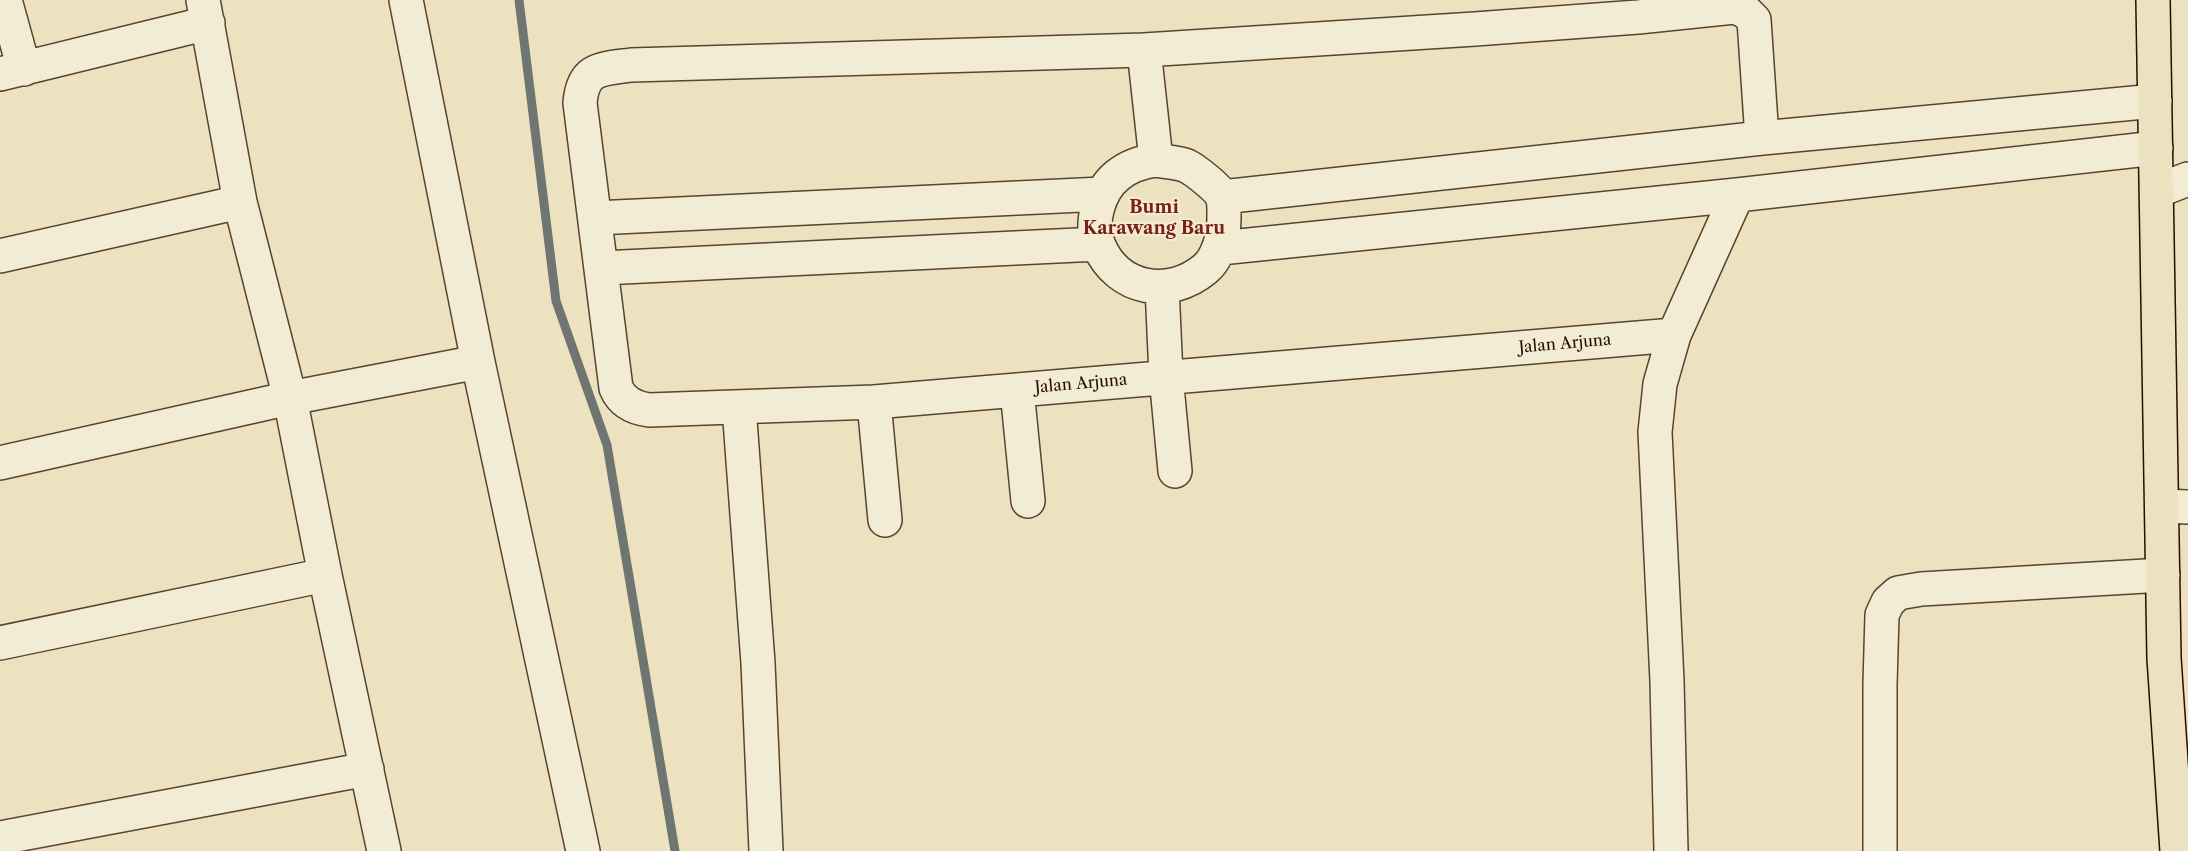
<!DOCTYPE html>
<html>
<head>
<meta charset="utf-8">
<style>
	body { margin:0 }
	canvas { display:block; background:#ece2bf }
</style>
</head>
<body>
<canvas width="2188" height="851"></canvas>
<script>
const context = document.querySelector('canvas').getContext('2d');
context.lineJoin = 'round';
function strokePath(path, color, width, dash) { context.strokeStyle = color; context.lineWidth = width; context.lineCap = dash ? 'butt' : 'round'; context.setLineDash(dash || []); context.stroke(path); }
function label(font, color, halo, rows, align = 'center') {
  context.font = font + ' "Libre Caslon Text",serif'; context.lineWidth = 4.5; context.setLineDash([]); context.textBaseline = 'middle'; context.strokeStyle = halo; context.fillStyle = color; for (const [text, x, y, turn = 0] of rows) {
    context.save(); context.translate(x, y); context.rotate((+turn || 0) * Math.PI / 180); context.textAlign = isNaN(turn) ? turn : align; if (halo) context.strokeText(text, 0, 0); context.fillText(text, 0, 0); context.restore();
  }
}
const stream = new Path2D(`
	M 519,0 L 556,301 L 607,445 L 675,851`);
const minor = new Path2D(`
	M 5,0 L 24,69
	M 203,0 L 240,202 L 290,398 L 325,575 L 384,851
	M 406,0 L 478,362 L 583,851
	M 1144,50 L 1156,160
	M 0,74 L 208,23
	M 1156,160 C 1166,162 1178,162 1187,166 C 1195,170 1218,188 1222,196 C 1225,203 1224,226 1223,233 C 1220,246 1216,260 1205,269 C 1169,299 1118,290 1099,246 C 1089,223 1099,190 1118,175 C 1129,166 1142,162 1156,160 Z
	M 2157,191 L 2188,179
	M 1222,197 L 1762,138 L 2155,101
	M 595,218 L 1102,194
	M 1220,248 L 1737,195 L 2156,148
	M 0,256 L 240,202
	M 602,268 L 1098,244
	M 1162,287 L 1166,376 L 1175,471
	M 1674,335 L 874,402 L 649,410 C 634,408 622,402 616,388 L 580,103 C 583,68 600,69 631,65 L 1144,50 L 1475,29 L 1638,17 L 1734,7 L 1745,11 L 1754,20 L 1762,138
	M 1017,390 L 1028,501
	M 874,402 L 885,520
	M 739,407 L 758,663 L 766,851
	M 0,463 L 290,398 L 478,362
	M 2163,506 L 2188,507
	M 0,643 L 325,575
	M 0,838 L 367,769
	M 1671,851 L 1667,681 L 1655,432 L 1660,384 L 1674,335 L 1737,195
	M 1880,851 L 1880,684 L 1882,615 L 1888,602 L 1898,593 L 1921,589 L 2163,575`);
const major = new Path2D(`
	M 2153,0 L 2164,658 L 2177,851`);
const streetNames = [
	["Jalan Arjuna",1565,344,-5],
	["Jalan Arjuna",1081,384,-5]
];
const neighbourhoodNames = [
	["Bumi",1154,208],
	["Karawang Baru",1154,229]
];
strokePath(stream, '#6f7671', 9);
strokePath(minor, '#5a4330', 36);
strokePath(major, '#2a0e00', 36);
strokePath(minor, '#f3ecd5', 33);
strokePath(major, '#ece2bf', 33);
label('16px', '#2a0e00', '#f3ecd5', streetNames);
label('bold 18px', '#7a1f14', '#f3ecd5', neighbourhoodNames);
</script>
</body>
</html>
